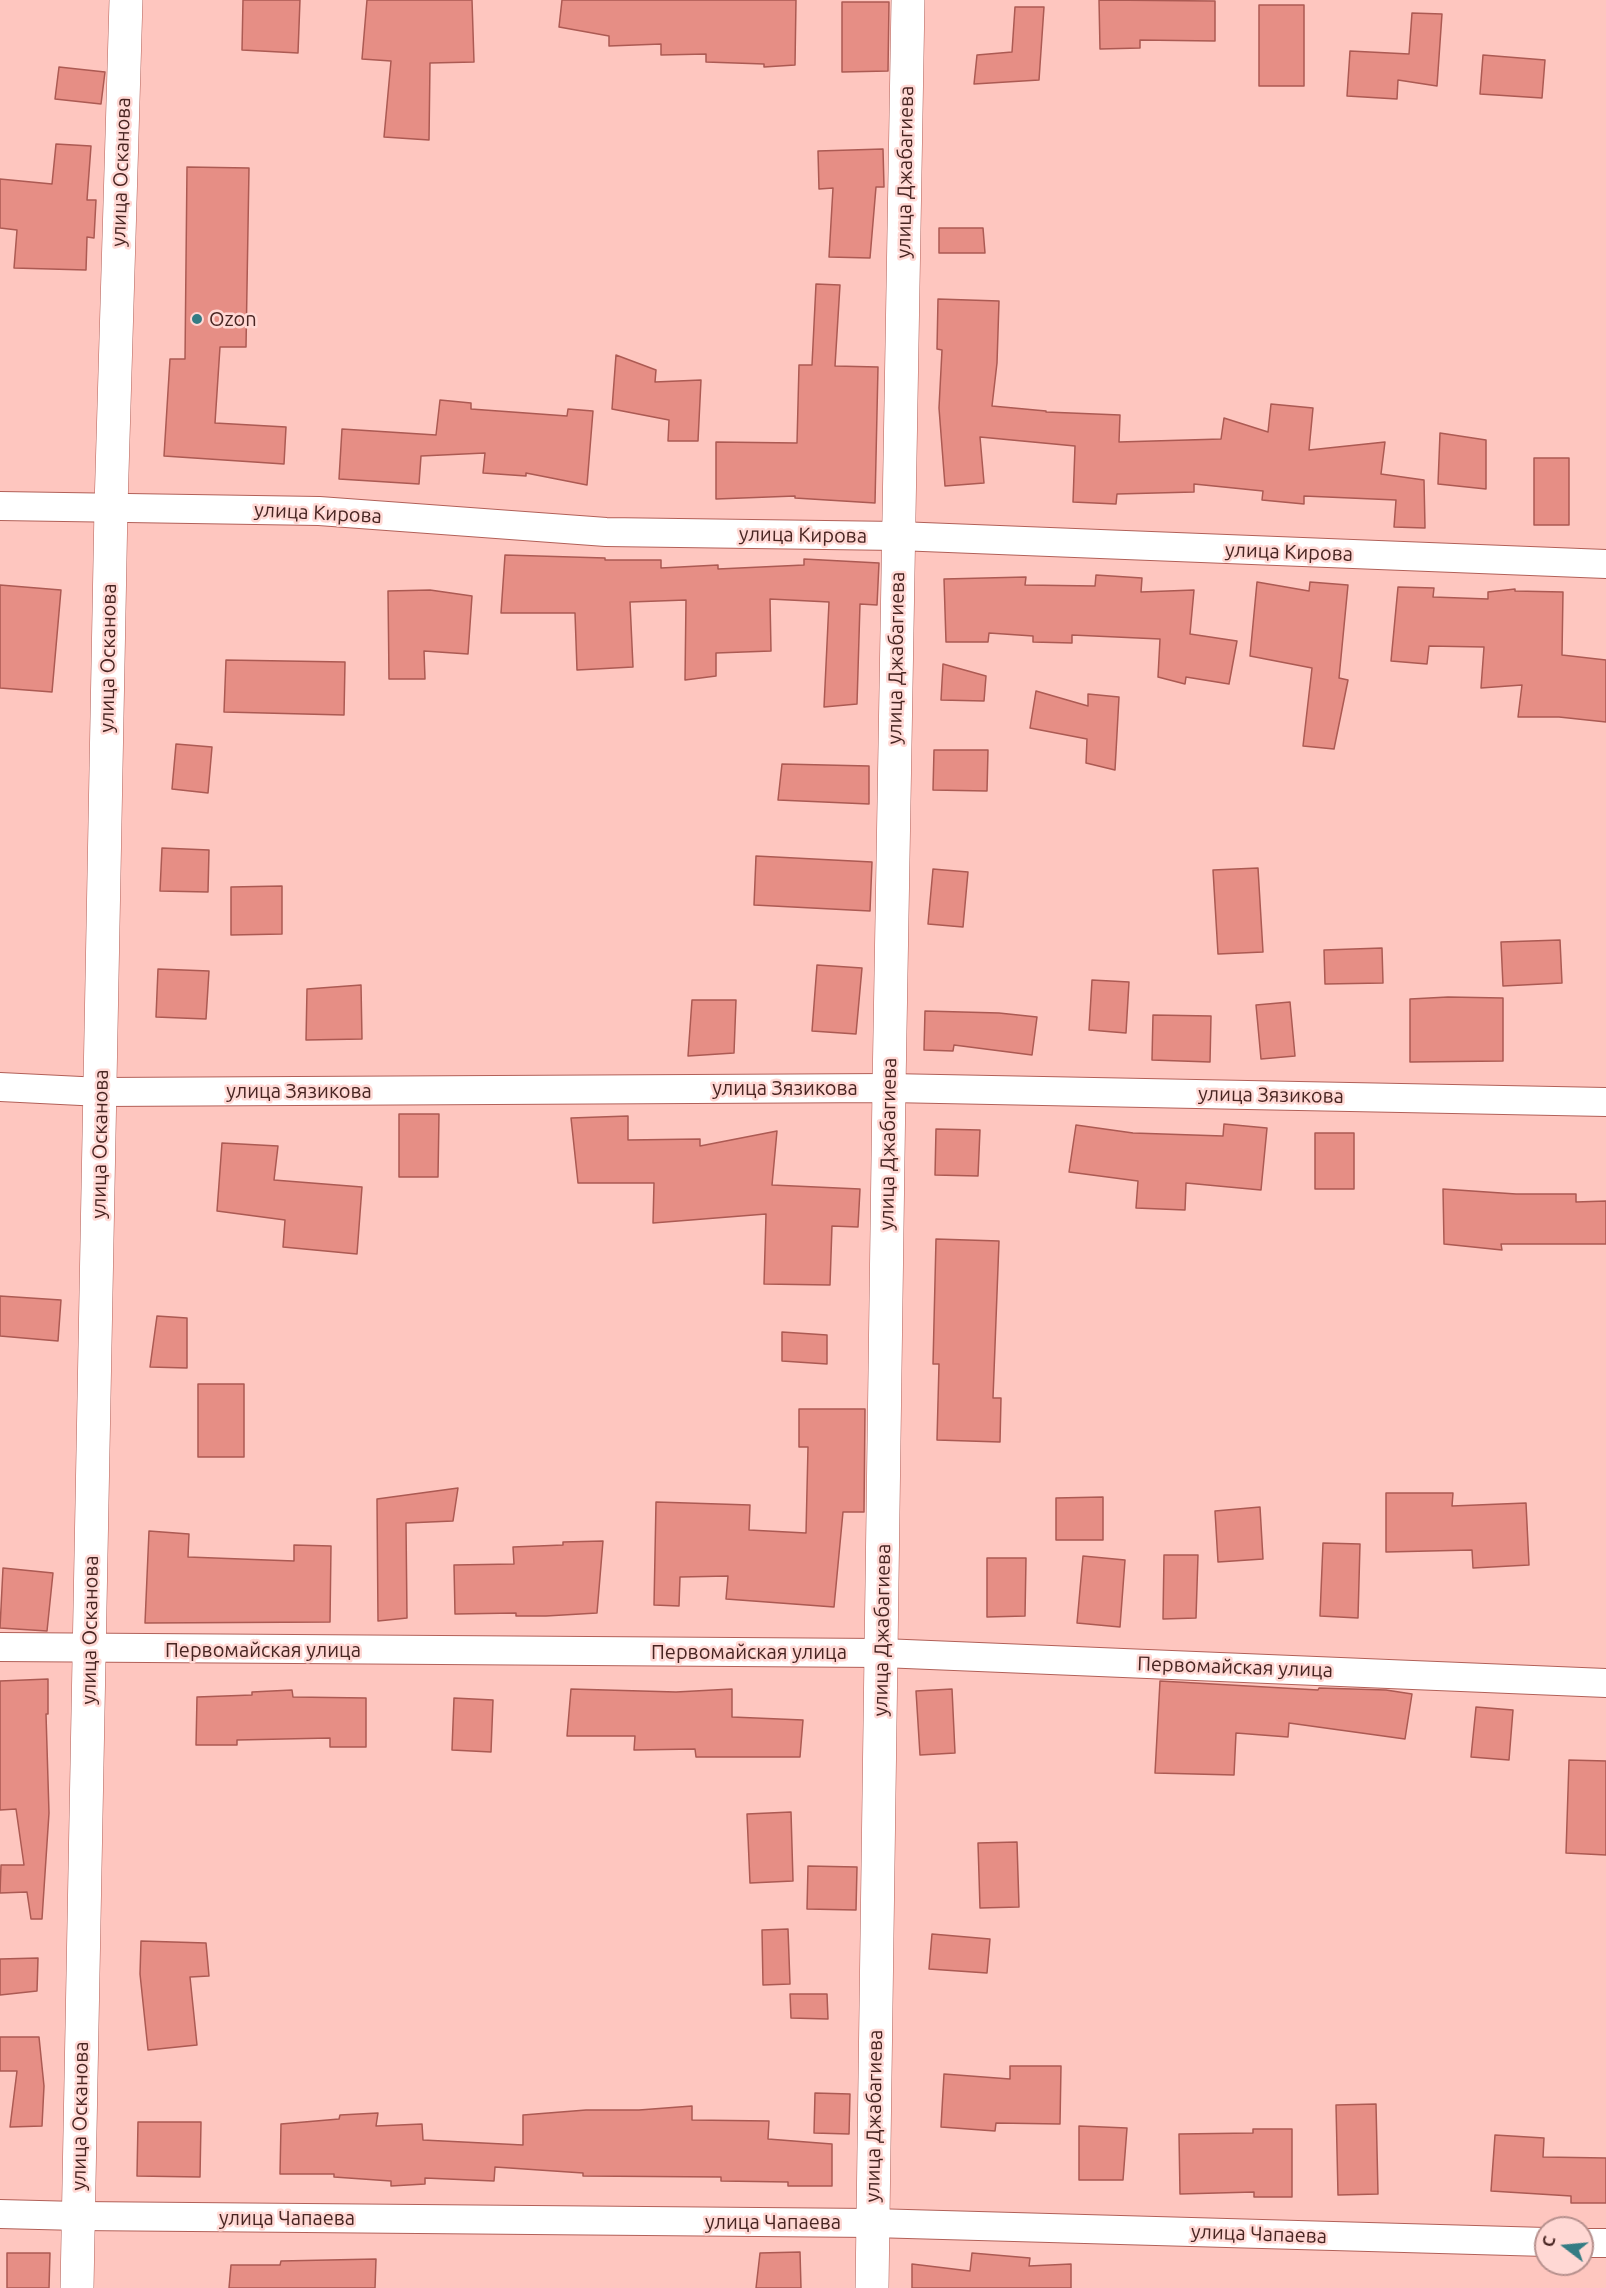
<!DOCTYPE html>
<html>
<head>
<meta charset="utf-8">
<style>
	body { margin:0 }
	#map { position:relative; width:1606px; height:2288px; overflow:hidden; background:#fec6bf; font-family:Ubuntu,sans-serif }
	canvas { display:block }
	.north { position:absolute; left:1534px; top:2216px; width:60px; height:60px; box-sizing:border-box; background:#ffd8d4; border:2px solid #b6908d; border-radius:50%; rotate:286deg; font-size:16px; font-weight:700; line-height:24px; text-align:center; color:#482522 }
	.north::after { content:''; display:block; margin:auto; width:21px; height:27px; background:#347c84; clip-path:polygon(50% 0,100% 100%,50% 72%,0 100%) }
</style>
</head>
<body>
<div id="map">
<canvas width="1606" height="2288"></canvas>
<div class="north">С</div>
</div>
<script>
const context = document.querySelector('canvas').getContext('2d');
context.lineJoin = 'round';
function fill(path, color) { context.fillStyle = color; context.fill(path, 'evenodd'); }
function strokePath(path, color, width, dash) { context.strokeStyle = color; context.lineWidth = width; context.lineCap = dash ? 'butt' : 'round'; context.setLineDash(dash || []); context.stroke(path); }
function label(font, color, halo, rows, align = 'center') {
  context.font = font + ' Ubuntu,sans-serif'; context.lineWidth = 5; context.setLineDash([]); context.textBaseline = 'middle'; context.strokeStyle = halo; context.fillStyle = color; for (const [text, x, y, turn = 0] of rows) {
    context.save(); context.translate(x, y); context.rotate((+turn || 0) * Math.PI / 180); context.textAlign = isNaN(turn) ? turn : align; if (halo) context.strokeText(text, 0, 0); context.fillText(text, 0, 0); context.restore();
  }
}
const building = new Path2D(`
	M 243,0 L 300,0 L 298,53 L 242,50 Z
	M 367,0 L 472,0 L 474,62 L 430,63 L 429,140 L 384,137 L 391,61 L 362,59 Z
	M 562,0 L 796,0 L 795,65 L 764,67 L 764,64 L 706,62 L 706,54 L 661,55 L 661,44 L 609,46 L 609,36 L 559,27 Z
	M 1099,0 L 1215,1 L 1215,41 L 1140,40 L 1140,48 L 1100,49 Z
	M 842,2 L 889,2 L 888,71 L 842,72 Z
	M 1259,5 L 1304,5 L 1304,86 L 1259,86 Z
	M 1015,7 L 1044,7 L 1039,80 L 974,84 L 977,55 L 1012,52 Z
	M 1412,13 L 1442,14 L 1437,86 L 1398,80 L 1397,99 L 1347,96 L 1350,51 L 1409,54 Z
	M 1483,55 L 1545,60 L 1542,98 L 1480,94 Z
	M 59,67 L 105,72 L 101,104 L 55,99 Z
	M 56,144 L 91,146 L 87,200 L 96,200 L 94,238 L 87,237 L 86,270 L 14,268 L 17,230 L 0,228 L 0,179 L 52,184 Z
	M 883,149 L 884,187 L 876,187 L 870,258 L 829,257 L 833,188 L 819,189 L 818,151 Z
	M 187,167 L 249,168 L 246,347 L 220,347 L 215,423 L 286,427 L 284,464 L 164,456 L 170,359 L 185,359 Z
	M 939,228 L 983,228 L 985,253 L 939,253 Z
	M 816,284 L 840,285 L 835,366 L 878,367 L 875,503 L 795,498 L 795,496 L 716,499 L 716,442 L 797,443 L 799,365 L 812,365 Z
	M 938,299 L 999,301 L 997,363 L 992,406 L 1046,411 L 1046,412 L 1120,415 L 1119,442 L 1221,439 L 1224,418 L 1268,432 L 1271,404 L 1313,408 L 1309,450 L 1385,442 L 1381,474 L 1424,480 L 1425,528 L 1394,527 L 1396,500 L 1304,496 L 1304,504 L 1262,500 L 1263,491 L 1194,484 L 1194,492 L 1117,494 L 1116,504 L 1073,502 L 1075,446 L 980,437 L 984,483 L 945,486 L 939,408 L 942,350 L 937,349 Z
	M 616,355 L 656,370 L 655,382 L 701,380 L 698,441 L 668,441 L 669,420 L 612,409 Z
	M 440,400 L 471,403 L 471,409 L 567,416 L 568,409 L 593,411 L 587,485 L 526,473 L 526,476 L 483,473 L 485,453 L 421,456 L 419,484 L 339,479 L 342,429 L 436,435 Z
	M 1440,433 L 1486,440 L 1486,489 L 1438,484 Z
	M 1534,458 L 1569,458 L 1569,525 L 1534,525 Z
	M 505,555 L 605,558 L 605,560 L 661,560 L 661,568 L 718,565 L 718,569 L 804,565 L 804,559 L 879,563 L 877,605 L 860,604 L 857,704 L 824,707 L 829,602 L 770,599 L 771,651 L 716,653 L 716,676 L 685,680 L 686,600 L 630,602 L 633,667 L 577,670 L 575,613 L 501,613 Z
	M 1096,575 L 1142,578 L 1141,592 L 1194,590 L 1190,634 L 1237,641 L 1229,684 L 1186,677 L 1185,684 L 1158,677 L 1160,639 L 1072,635 L 1072,643 L 1033,642 L 1033,636 L 989,633 L 988,642 L 946,642 L 944,579 L 1026,577 L 1025,585 L 1095,586 Z
	M 1257,582 L 1309,591 L 1310,582 L 1348,585 L 1339,678 L 1348,680 L 1334,749 L 1303,746 L 1312,668 L 1250,656 Z
	M 0,585 L 61,590 L 52,692 L 0,688 Z
	M 1398,587 L 1434,588 L 1433,597 L 1488,599 L 1488,592 L 1515,589 L 1515,591 L 1563,592 L 1562,655 L 1606,660 L 1606,722 L 1559,717 L 1518,717 L 1522,685 L 1481,688 L 1484,647 L 1429,646 L 1427,664 L 1391,661 Z
	M 430,590 L 472,596 L 468,654 L 424,651 L 425,679 L 389,679 L 388,591 Z
	M 226,660 L 345,662 L 344,715 L 224,712 Z
	M 943,664 L 986,676 L 984,701 L 941,700 Z
	M 1036,691 L 1088,706 L 1088,694 L 1119,697 L 1115,770 L 1086,763 L 1087,739 L 1030,728 Z
	M 176,744 L 212,747 L 208,793 L 172,789 Z
	M 934,750 L 988,750 L 987,791 L 933,790 Z
	M 782,764 L 869,766 L 869,804 L 778,800 Z
	M 162,848 L 209,850 L 208,892 L 160,891 Z
	M 756,856 L 872,862 L 870,911 L 754,905 Z
	M 1258,868 L 1263,952 L 1218,954 L 1213,870 Z
	M 933,869 L 968,872 L 963,927 L 928,924 Z
	M 282,886 L 282,934 L 231,935 L 231,887 Z
	M 1560,940 L 1562,983 L 1503,986 L 1501,942 Z
	M 1382,948 L 1383,983 L 1325,984 L 1324,950 Z
	M 817,965 L 862,968 L 856,1034 L 812,1031 Z
	M 158,969 L 209,971 L 206,1019 L 156,1017 Z
	M 1092,980 L 1129,982 L 1126,1033 L 1089,1030 Z
	M 361,985 L 362,1039 L 306,1040 L 307,989 Z
	M 1448,997 L 1503,998 L 1503,1061 L 1410,1062 L 1410,999 Z
	M 692,1000 L 736,1000 L 734,1053 L 688,1056 Z
	M 1290,1002 L 1295,1056 L 1261,1059 L 1256,1005 Z
	M 925,1011 L 999,1013 L 1037,1017 L 1032,1055 L 954,1045 L 953,1051 L 924,1050 Z
	M 1153,1015 L 1211,1016 L 1210,1062 L 1152,1060 Z
	M 399,1114 L 439,1114 L 438,1177 L 399,1177 Z
	M 628,1116 L 628,1140 L 700,1139 L 700,1146 L 777,1131 L 772,1185 L 860,1189 L 858,1227 L 832,1226 L 830,1285 L 764,1284 L 766,1214 L 653,1223 L 654,1183 L 578,1183 L 571,1118 Z
	M 1224,1124 L 1267,1128 L 1261,1190 L 1186,1183 L 1185,1210 L 1136,1208 L 1138,1181 L 1069,1172 L 1076,1125 L 1133,1133 L 1223,1136 Z
	M 936,1129 L 980,1130 L 978,1176 L 935,1175 Z
	M 1315,1133 L 1354,1133 L 1354,1189 L 1315,1189 Z
	M 222,1143 L 278,1146 L 274,1180 L 362,1187 L 357,1254 L 283,1247 L 285,1220 L 217,1211 Z
	M 1443,1189 L 1516,1194 L 1576,1194 L 1576,1202 L 1606,1201 L 1606,1244 L 1501,1244 L 1502,1250 L 1444,1244 Z
	M 936,1239 L 999,1241 L 993,1398 L 1001,1398 L 1000,1442 L 937,1440 L 939,1364 L 933,1364 Z
	M 0,1296 L 61,1300 L 58,1341 L 0,1336 Z
	M 157,1316 L 187,1318 L 187,1368 L 150,1367 Z
	M 782,1332 L 827,1335 L 827,1364 L 782,1361 Z
	M 198,1384 L 244,1384 L 244,1457 L 198,1457 Z
	M 799,1409 L 865,1409 L 864,1512 L 843,1512 L 834,1607 L 726,1599 L 728,1576 L 680,1577 L 679,1606 L 654,1605 L 656,1502 L 750,1505 L 749,1530 L 806,1533 L 808,1447 L 799,1447 Z
	M 458,1488 L 453,1521 L 406,1523 L 407,1618 L 378,1621 L 377,1499 Z
	M 1386,1493 L 1453,1493 L 1452,1506 L 1526,1503 L 1529,1565 L 1473,1568 L 1472,1550 L 1386,1552 Z
	M 1103,1497 L 1103,1540 L 1056,1540 L 1056,1498 Z
	M 1260,1507 L 1263,1559 L 1218,1562 L 1215,1511 Z
	M 149,1531 L 189,1534 L 188,1557 L 294,1561 L 294,1545 L 331,1546 L 330,1622 L 145,1623 Z
	M 603,1541 L 597,1613 L 546,1616 L 516,1616 L 516,1613 L 455,1614 L 454,1565 L 514,1564 L 513,1547 L 563,1545 L 563,1542 Z
	M 1323,1543 L 1360,1544 L 1358,1618 L 1320,1616 Z
	M 1164,1555 L 1198,1555 L 1196,1618 L 1163,1619 Z
	M 1083,1556 L 1125,1560 L 1120,1627 L 1077,1623 Z
	M 987,1558 L 1026,1558 L 1025,1616 L 987,1617 Z
	M 3,1568 L 53,1573 L 47,1631 L 0,1628 Z
	M 48,1679 L 48,1714 L 46,1714 L 49,1813 L 42,1919 L 31,1919 L 27,1892 L 0,1893 L 1,1865 L 24,1865 L 16,1809 L 0,1810 L 0,1681 Z
	M 1160,1681 L 1318,1690 L 1319,1688 L 1386,1690 L 1412,1694 L 1405,1739 L 1289,1723 L 1288,1737 L 1236,1733 L 1234,1775 L 1155,1773 Z
	M 571,1689 L 676,1692 L 732,1689 L 732,1717 L 803,1720 L 800,1757 L 696,1757 L 695,1749 L 634,1750 L 635,1736 L 567,1736 Z
	M 952,1689 L 955,1753 L 920,1755 L 916,1691 Z
	M 292,1690 L 293,1697 L 366,1698 L 366,1747 L 330,1747 L 330,1738 L 237,1740 L 237,1745 L 196,1745 L 197,1697 L 252,1695 L 252,1692 Z
	M 454,1698 L 493,1700 L 491,1752 L 452,1750 Z
	M 1476,1707 L 1513,1710 L 1509,1760 L 1471,1757 Z
	M 1569,1760 L 1606,1761 L 1606,1855 L 1566,1853 Z
	M 791,1812 L 793,1881 L 750,1883 L 747,1814 Z
	M 1017,1842 L 1019,1907 L 980,1908 L 978,1843 Z
	M 808,1866 L 857,1867 L 856,1910 L 807,1909 Z
	M 788,1929 L 790,1984 L 763,1985 L 762,1930 Z
	M 932,1934 L 990,1939 L 987,1973 L 929,1969 Z
	M 141,1941 L 206,1943 L 209,1976 L 190,1977 L 197,2045 L 148,2050 L 140,1974 Z
	M 38,1958 L 37,1991 L 0,1995 L 0,1959 Z
	M 790,1994 L 827,1994 L 828,2019 L 791,2018 Z
	M 0,2037 L 39,2037 L 44,2086 L 42,2126 L 10,2127 L 17,2071 L 0,2071 Z
	M 1010,2066 L 1061,2066 L 1060,2124 L 996,2123 L 995,2131 L 941,2127 L 944,2074 L 1010,2079 Z
	M 815,2093 L 850,2094 L 849,2134 L 814,2133 Z
	M 1376,2104 L 1378,2194 L 1338,2195 L 1336,2105 Z
	M 692,2106 L 692,2120 L 769,2121 L 768,2139 L 832,2144 L 832,2186 L 788,2186 L 788,2182 L 721,2181 L 721,2177 L 583,2176 L 583,2173 L 495,2167 L 494,2181 L 425,2178 L 425,2184 L 391,2186 L 391,2181 L 334,2177 L 334,2174 L 280,2174 L 281,2124 L 339,2119 L 340,2115 L 378,2113 L 376,2126 L 422,2124 L 423,2140 L 523,2145 L 523,2115 L 586,2110 L 639,2110 Z
	M 138,2122 L 201,2122 L 200,2177 L 137,2176 Z
	M 1079,2126 L 1127,2128 L 1123,2180 L 1079,2180 Z
	M 1253,2129 L 1292,2129 L 1292,2197 L 1254,2197 L 1254,2192 L 1180,2194 L 1179,2134 L 1253,2133 Z
	M 1495,2135 L 1544,2138 L 1543,2157 L 1606,2158 L 1606,2203 L 1571,2203 L 1571,2196 L 1491,2191 Z
	M 800,2252 L 801,2288 L 756,2288 L 760,2253 Z
	M 7,2253 L 50,2253 L 49,2288 L 7,2288 Z
	M 972,2253 L 1030,2258 L 1029,2266 L 1071,2264 L 1071,2288 L 912,2288 L 912,2264 L 970,2271 Z
	M 376,2259 L 375,2288 L 229,2288 L 231,2265 L 280,2265 L 281,2261 Z`);
const minor = new Path2D(`
	M 0,506 L 319,511 L 606,532 L 898,536 L 1606,564
	M 0,1087 L 101,1092 L 889,1088 L 1606,1102
	M 0,1647 L 882,1653 L 1606,1683
	M 0,2214 L 78,2216 L 872,2223 L 1546,2242
	M 1582,2243 L 1606,2243`);
const major = new Path2D(`
	M 77,2288 L 111,507 L 126,0
	M 872,2288 L 889,1088 L 908,0`);
const markers = [
	[197,319,6,"#347c84"]
];
const streetNames = [
	["улица Осканова",121,172,-88],
	["улица Джабагиева",905,172,-89],
	["улица Кирова",318,513,3],
	["улица Кирова",803,535,1],
	["улица Кирова",1289,552,2],
	["улица Осканова",108,658,-89],
	["улица Джабагиева",896,658,-89],
	["улица Зязикова",785,1088],
	["улица Зязикова",299,1091],
	["улица Зязикова",1271,1095,1],
	["улица Осканова",100,1144,-89],
	["улица Джабагиева",888,1144,-89],
	["улица Осканова",90,1630,-89],
	["улица Джабагиева",882,1630,-89],
	["Первомайская улица",263,1650],
	["Первомайская улица",749,1652],
	["Первомайская улица",1235,1667,2],
	["улица Осканова",80,2116,-89],
	["улица Джабагиева",874,2116,-89],
	["улица Чапаева",287,2218],
	["улица Чапаева",773,2222],
	["улица Чапаева",1259,2234,2]
];
const poiNames = [
	["Ozon",209,319]
];
fill(building, '#e68e85');
strokePath(building, '#ac5a53', 1.5);
strokePath(minor, '#b26058', 30);
strokePath(major, '#b26058', 34);
strokePath(minor, '#fff', 28);
strokePath(major, '#fff', 33);
for (const [x, y, r, color] of markers) { const dot = new Path2D(); dot.arc(x, y, r, 0, 2 * Math.PI); context.fillStyle = color; context.fill(dot); strokePath(dot, '#ffd8d4', 2); }
label('20px', '#482522', '#ffd8d4', streetNames);
label('20px', '#482522', '#ffd8d4', poiNames, 'left');
</script>
</body>
</html>
